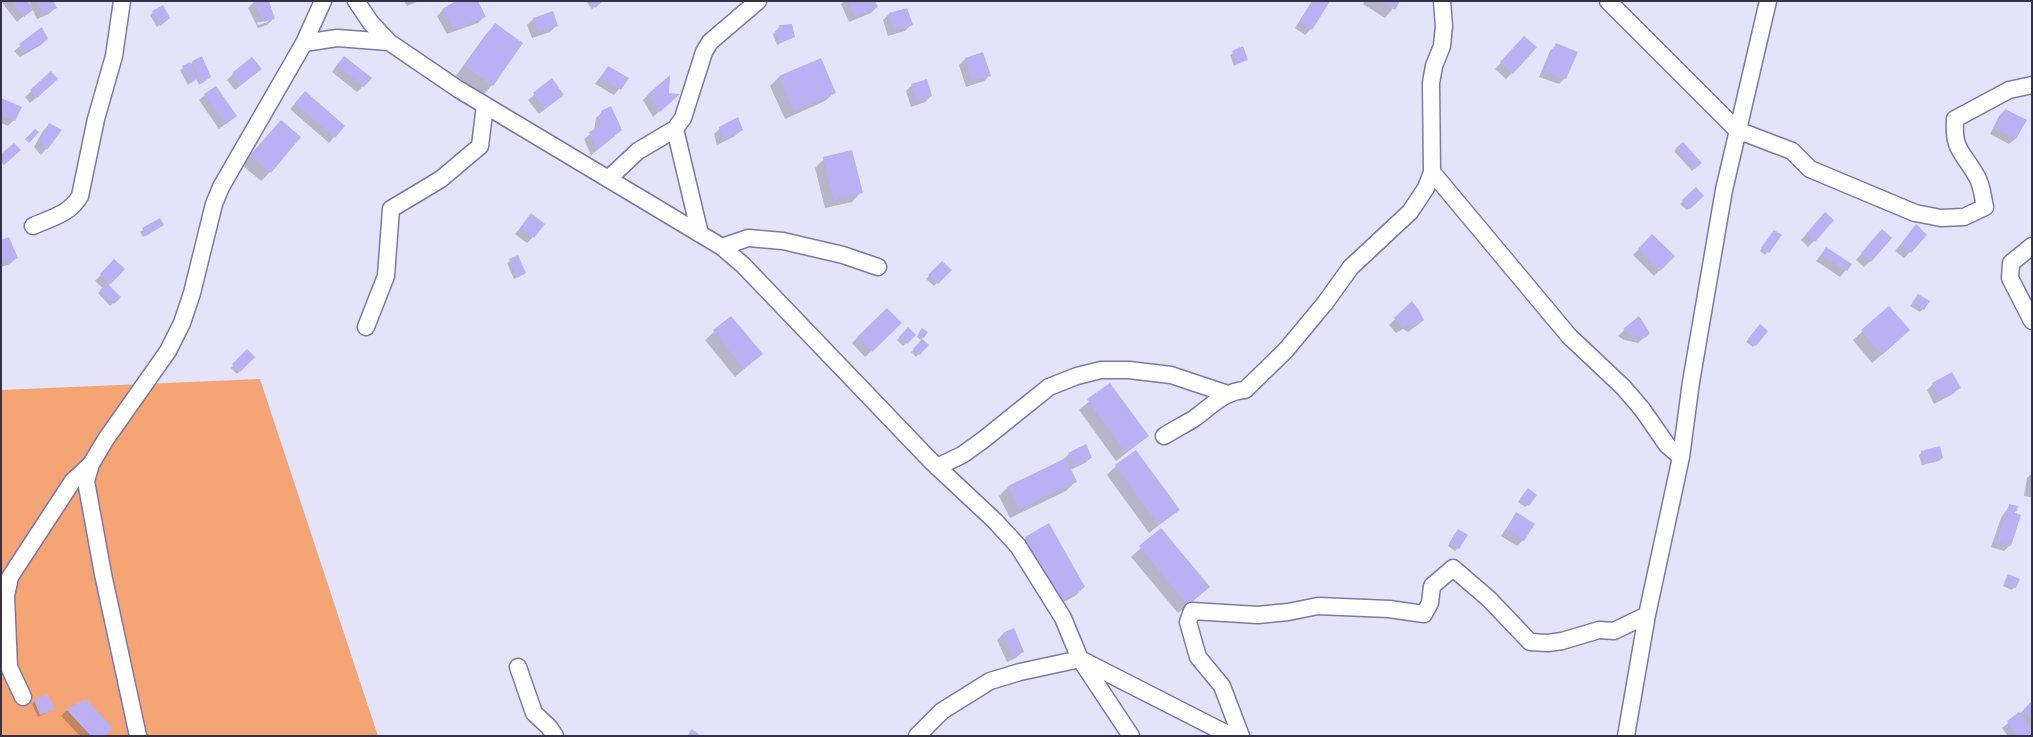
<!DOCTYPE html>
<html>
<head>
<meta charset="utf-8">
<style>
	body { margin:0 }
	#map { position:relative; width:2033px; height:737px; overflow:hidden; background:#e5e3f9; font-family:Signika,sans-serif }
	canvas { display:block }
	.frame { position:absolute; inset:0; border:2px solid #353248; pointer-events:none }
</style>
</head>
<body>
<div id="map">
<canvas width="2033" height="737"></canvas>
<div class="frame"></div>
</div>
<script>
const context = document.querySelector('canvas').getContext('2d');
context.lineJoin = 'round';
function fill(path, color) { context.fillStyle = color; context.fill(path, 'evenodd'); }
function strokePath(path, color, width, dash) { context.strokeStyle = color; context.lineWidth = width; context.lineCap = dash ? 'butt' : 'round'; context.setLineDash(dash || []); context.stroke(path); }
const green = new Path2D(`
	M 260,379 L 378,736 L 1,736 L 1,390 Z`);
const shadow = new Path2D(`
	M 1,1 L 26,1 L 31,5 L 29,1 L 52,1 L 55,8 L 49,14 L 37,19 L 32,8 L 17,22 Z
	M 404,1 L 419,1 L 407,6 Z
	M 586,1 L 600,1 L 600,2 L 592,9 Z
	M 844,1 L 874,1 L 877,7 L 871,13 L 849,22 L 841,4 Z
	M 1312,1 L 1328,1 L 1311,29 L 1305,35 L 1295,28 Z
	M 1365,1 L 1399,1 L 1385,18 L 1363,4 Z
	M 254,2 L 273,19 L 267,25 L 258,28 L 248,8 ZM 268,20 L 268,22 L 258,25 L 257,23 Z
	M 907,9 L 911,25 L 905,31 L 888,36 L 883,20 L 889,14 Z
	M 443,10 L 484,17 L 478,23 L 447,34 L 437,16 Z
	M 153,12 L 166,20 L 157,27 L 150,15 Z
	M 552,13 L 556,26 L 550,32 L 532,38 L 527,25 L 533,19 Z
	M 495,25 L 521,44 L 492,85 L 483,95 L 456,76 L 486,34 Z
	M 780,26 L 794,36 L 777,45 L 773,35 Z
	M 42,29 L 47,39 L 41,45 L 20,57 L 14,51 Z
	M 1518,44 L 1512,73 L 1506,79 L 1495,69 Z
	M 1556,45 L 1565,78 L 1559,84 L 1539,77 L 1550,51 Z
	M 1242,48 L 1247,59 L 1234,66 L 1230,55 Z
	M 983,54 L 990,75 L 984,81 L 966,87 L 959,65 L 965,59 Z
	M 821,59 L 835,92 L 825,101 L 785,119 L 770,86 L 779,77 Z
	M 193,62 L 207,79 L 199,85 L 196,78 L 188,85 L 180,70 Z
	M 338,63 L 363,86 L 357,92 L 332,72 Z
	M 608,67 L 627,79 L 614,95 L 595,84 Z
	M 51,73 L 51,85 L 30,103 L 25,97 Z
	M 233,74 L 254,74 L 235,90 L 227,80 Z
	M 552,80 L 563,95 L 539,114 L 528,100 Z
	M 912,85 L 931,96 L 925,102 L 911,107 L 906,91 Z
	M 649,94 L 672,100 L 653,117 L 643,100 Z
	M 205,95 L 236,116 L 219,129 L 199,100 Z
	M 1,99 L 14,120 L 8,126 L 1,123 Z
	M 299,99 L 334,137 L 329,143 L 290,109 Z
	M 2005,110 L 2015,139 L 2009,144 L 1990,134 L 1999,116 Z
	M 602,112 L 615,136 L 591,155 L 584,139 L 594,131 L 596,118 Z
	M 281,121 L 270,172 L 261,181 L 242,165 Z
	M 49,125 L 60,131 L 41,155 L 34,147 L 43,131 Z
	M 720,128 L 741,130 L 735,136 L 717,145 L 714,134 Z
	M 1683,143 L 1700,163 L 1692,171 L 1674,151 Z
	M 824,159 L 861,192 L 852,202 L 825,208 L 815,168 Z
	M 1696,189 L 1702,196 L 1687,210 L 1680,204 Z
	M 531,215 L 533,237 L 527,243 L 515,234 Z
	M 160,220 L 163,225 L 143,237 L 140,232 Z
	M 1819,220 L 1814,241 L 1808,247 L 1801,240 Z
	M 1916,226 L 1910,252 L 1904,258 L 1895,251 Z
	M 1772,234 L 1780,236 L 1765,255 L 1760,251 Z
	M 1652,236 L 1673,256 L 1654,276 L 1633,255 Z
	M 1876,237 L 1870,261 L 1864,267 L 1856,260 Z
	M 1,242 L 16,258 L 10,264 L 1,267 Z
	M 1826,248 L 1851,264 L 1840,277 L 1816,261 Z
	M 517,257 L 524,273 L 514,279 L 507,263 Z
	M 114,261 L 123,269 L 108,286 L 119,297 L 110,306 L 98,293 L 103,288 L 95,281 Z
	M 942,262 L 950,270 L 934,286 L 926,279 Z
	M 1916,298 L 1923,309 L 1920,312 L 1910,306 Z
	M 1412,303 L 1416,326 L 1408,332 L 1403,329 L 1396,333 L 1389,325 Z
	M 1889,307 L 1900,339 L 1872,363 L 1853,340 Z
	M 887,309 L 900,323 L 865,357 L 852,343 Z
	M 731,317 L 761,354 L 735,377 L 705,340 Z
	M 1639,317 L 1649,333 L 1638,343 L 1624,340 L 1618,336 Z
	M 1757,328 L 1755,345 L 1753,347 L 1746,342 Z
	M 908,329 L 914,335 L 903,346 L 897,340 Z
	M 920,332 L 923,337 L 921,340 L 927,345 L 916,357 L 911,352 L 922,341 L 917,337 Z
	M 247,351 L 253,357 L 237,374 L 231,368 Z
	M 1110,384 L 1148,436 L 1116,461 L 1079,410 Z
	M 1933,384 L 1959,388 L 1953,394 L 1934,404 L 1927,390 Z
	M 1922,452 L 1942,458 L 1939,461 L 1922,465 L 1919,455 Z
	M 1069,454 L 1091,457 L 1085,463 L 1070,470 L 1075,482 L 1066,491 L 1010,518 L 999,496 L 1008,487 L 1063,460 Z
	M 1116,466 L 1178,510 L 1149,533 L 1107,475 Z
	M 2032,473 L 2032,497 L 2024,496 L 2027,478 Z
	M 1525,492 L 1528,505 L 1525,507 L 1518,502 Z
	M 2010,505 L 2016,511 L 2013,514 L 2010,545 L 2004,551 L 1991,547 L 2001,518 Z
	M 1516,514 L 1523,540 L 1517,546 L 1501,536 Z
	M 1049,525 L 1084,587 L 1075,596 L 1051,609 L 1016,547 L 1026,538 Z
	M 1161,530 L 1199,596 L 1178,613 L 1131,557 Z
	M 1455,533 L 1458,548 L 1455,551 L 1448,546 Z
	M 2009,575 L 2015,587 L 2012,590 L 2003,586 Z
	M 1013,630 L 1022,652 L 1016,658 L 1007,662 L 997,640 L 1003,634 Z
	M 35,701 L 53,709 L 38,717 L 32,704 Z
	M 86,701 L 104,736 L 80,736 L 61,716 L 67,710 Z
	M 2032,703 L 2032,736 L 2008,736 L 2002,728 Z`);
const building = new Path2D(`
	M 12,1 L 28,1 L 34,9 L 24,17 Z
	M 37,1 L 53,1 L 57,8 L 44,14 Z
	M 253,1 L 269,1 L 275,19 L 264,22 Z
	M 456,1 L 478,1 L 486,17 L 453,29 L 442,9 Z
	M 591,1 L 603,1 L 595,8 Z
	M 848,1 L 875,1 L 878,7 L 855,17 Z
	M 1313,1 L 1330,1 L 1312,30 L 1300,22 Z
	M 1381,1 L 1400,1 L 1395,10 Z
	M 163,5 L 170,18 L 160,26 L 152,11 Z
	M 907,8 L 913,25 L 894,31 L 889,13 Z
	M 553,11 L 558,26 L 538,32 L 533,18 Z
	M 495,23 L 523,43 L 493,86 L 465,66 Z
	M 792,24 L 795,37 L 780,43 L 775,31 L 780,29 L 779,25 Z
	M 42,27 L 48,39 L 26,52 L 19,44 Z
	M 1524,36 L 1537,47 L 1513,74 L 1500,62 Z
	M 1556,43 L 1578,52 L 1566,79 L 1544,71 Z
	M 1243,46 L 1248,60 L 1237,64 L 1232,51 Z
	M 983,52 L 991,76 L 972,81 L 965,58 Z
	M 202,56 L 211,77 L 201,84 L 192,61 Z
	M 344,56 L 372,78 L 364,87 L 337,65 Z
	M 252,57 L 262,69 L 241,85 L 232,73 Z
	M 821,58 L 836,93 L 794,111 L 779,76 Z
	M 190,62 L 197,79 L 191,83 L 182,66 Z
	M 608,66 L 629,78 L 621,90 L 600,78 Z
	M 51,71 L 58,79 L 37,98 L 30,90 Z
	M 670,75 L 669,93 L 680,94 L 660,112 L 648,94 Z
	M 552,78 L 564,95 L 545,109 L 533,93 Z
	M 927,79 L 932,96 L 917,101 L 911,84 Z
	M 216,86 L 237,116 L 226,124 L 204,94 Z
	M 305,91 L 345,126 L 335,138 L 295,103 Z
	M 1,98 L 22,107 L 15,121 L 1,115 Z
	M 611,106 L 622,130 L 597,150 L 589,132 L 599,127 L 601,111 Z
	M 2005,109 L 2027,120 L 2016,139 L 1995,128 Z
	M 738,117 L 743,130 L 723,140 L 719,127 Z
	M 281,120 L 301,137 L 271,173 L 250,155 Z
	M 49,123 L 62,130 L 47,150 L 39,140 Z
	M 35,129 L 39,132 L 29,143 L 25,139 Z
	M 1683,142 L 1702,163 L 1695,169 L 1676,148 Z
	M 14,143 L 21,150 L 4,165 L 1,162 L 1,154 Z
	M 852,150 L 863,193 L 834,200 L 823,157 Z
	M 1696,187 L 1704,196 L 1690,209 L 1682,200 Z
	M 1825,212 L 1834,220 L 1815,242 L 1806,234 Z
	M 531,213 L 545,224 L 534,238 L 520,228 Z
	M 160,218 L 164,225 L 146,236 L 142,228 Z
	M 1916,224 L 1927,235 L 1911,253 L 1900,245 Z
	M 1882,229 L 1892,238 L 1871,262 L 1861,253 Z
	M 1774,230 L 1782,235 L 1769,253 L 1761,248 Z
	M 1652,234 L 1675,256 L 1660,271 L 1638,249 Z
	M 9,237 L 18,258 L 4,264 L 1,257 L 1,240 Z
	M 1826,247 L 1852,264 L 1847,271 L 1821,255 Z
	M 518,255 L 526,273 L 517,278 L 509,259 Z
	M 114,259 L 125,269 L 111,284 L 100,274 Z
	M 942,261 L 952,270 L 938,284 L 928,275 Z
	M 107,283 L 121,297 L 114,304 L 100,290 Z
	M 1918,294 L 1930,301 L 1924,310 L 1912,303 Z
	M 1412,301 L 1419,310 L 1424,320 L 1415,327 L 1410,324 L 1402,328 L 1394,318 Z
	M 1889,306 L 1910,330 L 1882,355 L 1861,330 Z
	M 887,308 L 902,323 L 872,352 L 857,337 Z
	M 731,316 L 763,354 L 744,369 L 713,330 Z
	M 1639,316 L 1650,333 L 1645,338 L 1630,334 L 1623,329 Z
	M 1760,324 L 1768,331 L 1756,346 L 1748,339 Z
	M 908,327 L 916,335 L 907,344 L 899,337 Z
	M 922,328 L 928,332 L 924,338 L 918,334 Z
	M 922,339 L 929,345 L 920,355 L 913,349 Z
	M 247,349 L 255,357 L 240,372 L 232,364 Z
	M 1952,372 L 1961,388 L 1940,399 L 1932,383 Z
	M 1110,383 L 1149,436 L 1126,453 L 1087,399 Z
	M 1086,444 L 1092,458 L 1075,466 L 1068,453 Z
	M 1940,446 L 1943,458 L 1924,463 L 1921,451 Z
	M 1136,450 L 1180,510 L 1159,525 L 1115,465 Z
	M 1066,458 L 1077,482 L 1019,509 L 1008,486 Z
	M 1528,488 L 1537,495 L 1529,506 L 1520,499 Z
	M 2009,504 L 2018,506 L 2017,511 L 2008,510 Z
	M 2007,510 L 2021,515 L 2011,546 L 1997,541 Z
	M 1516,512 L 1535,524 L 1524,541 L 1506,530 Z
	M 1049,523 L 1085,587 L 1061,601 L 1025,537 Z
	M 1161,528 L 1210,587 L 1188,605 L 1139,546 Z
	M 1458,529 L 1468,535 L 1459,549 L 1449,543 Z
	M 2008,574 L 2020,579 L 2016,588 L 2004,583 Z
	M 1014,628 L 1024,652 L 1013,657 L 1003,633 Z
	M 48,694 L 55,709 L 40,715 L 34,700 Z
	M 86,699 L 113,728 L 105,736 L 91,736 L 66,709 Z
	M 2032,701 L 2032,720 L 2023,710 Z
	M 2019,712 L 2032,730 L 2032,736 L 2018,736 L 2007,721 Z
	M 692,729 L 701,736 L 687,736 Z`);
const street = new Path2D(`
	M 356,1 L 371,23 L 389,42 L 458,89 L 722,247 L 743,265 L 931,461 L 995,521 L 1018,546 L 1063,618 L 1080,659 L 1131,736
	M 1608,1 L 1737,130 L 1792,151 L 1810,169 L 1915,213 L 1941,218 L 1964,217 L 1985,207 C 1983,198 1982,185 1977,177 C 1963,151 1953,152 1955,119 L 2009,90 L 2032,85
	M 304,43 L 337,38 L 389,42
	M 675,129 L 700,234
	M 1432,172 L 1569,336 L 1623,387 L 1642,409 L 1667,445 L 1681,457
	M 608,179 L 638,151 L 675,129 L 683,118 L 704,52 L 710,42 L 758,1
	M 33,226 C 51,218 70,214 80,196 L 96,119 L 114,56 L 122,1
	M 2032,246 L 2011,263 L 2010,278 L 2032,321
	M 722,247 L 748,238 L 783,241 L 843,255 L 878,267
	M 366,327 L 386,276 L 391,209 L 441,179 L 480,146 L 485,105
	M 1164,436 C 1174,430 1185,424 1195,418 C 1211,406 1225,391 1245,390 L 1286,350 L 1325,303 L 1351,267 L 1410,212 L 1426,188 L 1432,172 L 1431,83 L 1434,66 L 1442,46 L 1444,26 L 1442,1
	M 937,467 L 962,455 L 983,440 L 1049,387 L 1077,376 L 1101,370 L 1129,370 L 1171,375 L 1228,394
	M 518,667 L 534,713 L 549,727 L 555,736
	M 23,697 L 9,667 L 6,596 L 10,577 L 72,482 L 91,464
	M 138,736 L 103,574 L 86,481 L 91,464 L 106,439 L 168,351 L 182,323 L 192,293 L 214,204 L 221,187 L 304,43 L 323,1
	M 917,736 L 942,711 L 990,681 L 1020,672 L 1080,659 L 1231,736
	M 1241,736 L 1222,686 L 1198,657 L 1188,622 L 1192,611 L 1258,615 L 1288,612 L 1318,606 L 1389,609 L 1424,614 L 1430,603 L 1432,586 L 1453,568 L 1489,599 L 1530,642 L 1548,643 L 1562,641 L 1599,630 L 1614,631 L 1647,615
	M 1626,736 L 1647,615 L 1681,457 L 1691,382 L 1724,190 L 1768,1`);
fill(green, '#f5a574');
fill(shadow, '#0003');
fill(building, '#bbb0f4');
strokePath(street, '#7f77aa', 19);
strokePath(street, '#fff', 16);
</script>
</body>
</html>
